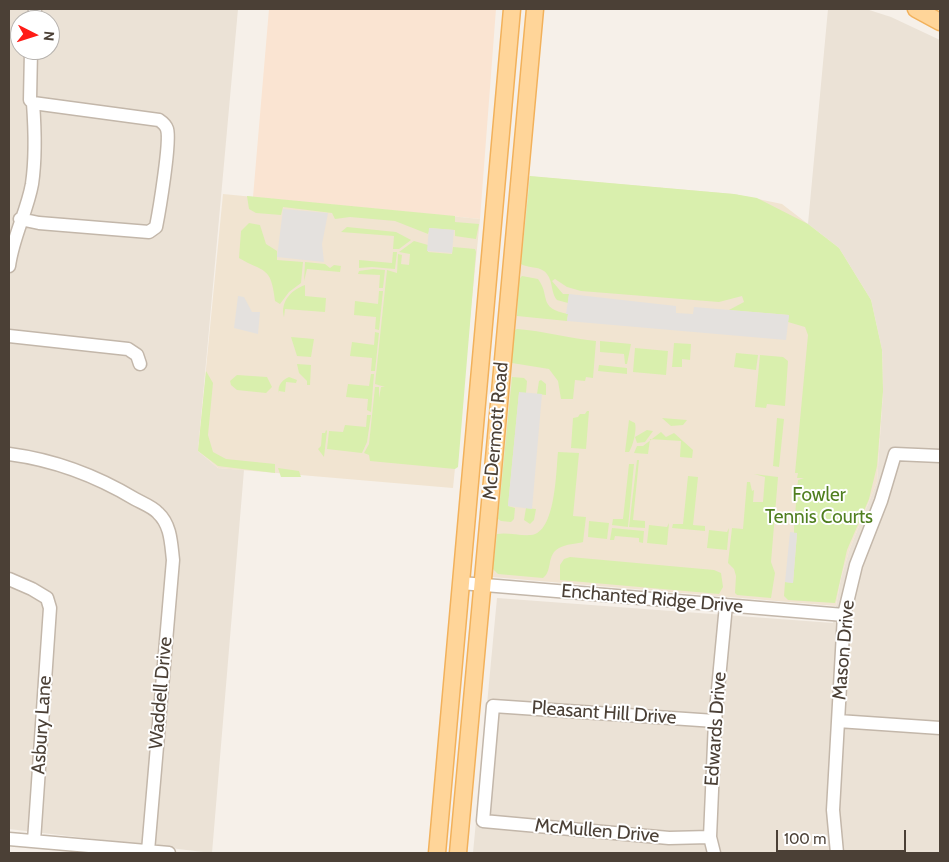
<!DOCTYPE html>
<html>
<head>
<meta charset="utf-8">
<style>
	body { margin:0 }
	#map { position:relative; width:949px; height:862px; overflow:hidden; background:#f6f0e9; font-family:Cabin,sans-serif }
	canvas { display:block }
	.frame { position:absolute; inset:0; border:10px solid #4b4036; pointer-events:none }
	.north { position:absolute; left:10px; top:10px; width:50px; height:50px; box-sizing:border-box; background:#fff; border:1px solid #b7b3af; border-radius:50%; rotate:95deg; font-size:14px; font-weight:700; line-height:20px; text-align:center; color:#4b4036 }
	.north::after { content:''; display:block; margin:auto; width:18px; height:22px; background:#ff1c17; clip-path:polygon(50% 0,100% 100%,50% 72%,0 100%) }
	.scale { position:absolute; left:776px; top:830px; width:130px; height:22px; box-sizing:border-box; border:2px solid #4b4036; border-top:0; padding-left:6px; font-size:15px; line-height:18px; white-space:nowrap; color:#4b4036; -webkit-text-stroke:4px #fff; paint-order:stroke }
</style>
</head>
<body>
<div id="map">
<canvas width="949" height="862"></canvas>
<div class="frame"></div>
<div class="north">N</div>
<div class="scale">100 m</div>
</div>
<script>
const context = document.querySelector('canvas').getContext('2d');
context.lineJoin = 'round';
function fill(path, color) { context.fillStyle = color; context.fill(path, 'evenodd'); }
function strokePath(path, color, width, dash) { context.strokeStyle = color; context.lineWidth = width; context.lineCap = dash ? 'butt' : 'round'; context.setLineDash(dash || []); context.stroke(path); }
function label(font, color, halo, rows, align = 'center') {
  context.font = font + ' Cabin,sans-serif'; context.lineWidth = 4; context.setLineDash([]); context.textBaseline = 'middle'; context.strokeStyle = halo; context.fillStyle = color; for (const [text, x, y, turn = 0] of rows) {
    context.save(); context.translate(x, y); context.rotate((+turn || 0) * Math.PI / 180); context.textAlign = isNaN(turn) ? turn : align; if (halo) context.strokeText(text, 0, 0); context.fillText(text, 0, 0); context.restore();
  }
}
const residential = new Path2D(`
	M 9,9 L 238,9 L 198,451 L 218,468 L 244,470 L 212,853 L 9,829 ZM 20,20 L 50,20 L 50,50 L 20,50 Z
	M 828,9 L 866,9 L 891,17 L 940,40 L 940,853 L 473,853 L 497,598 L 833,623 L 841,578 L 850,548 L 877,482 L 883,391 L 882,350 L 871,300 L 839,248 L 808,224 Z`);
const commercial = new Path2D(`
	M 269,9 L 496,9 L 480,219 L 253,197 Z`);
const education = new Path2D(`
	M 527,176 L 734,194 L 782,204 L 839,248 L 871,300 L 882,350 L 883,391 L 877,482 L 850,548 L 841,578 L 836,606 L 492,577 Z
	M 223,194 L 480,219 L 453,488 L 218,468 L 198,451 Z`);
const green = new Path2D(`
	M 530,176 L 734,194 L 757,198 L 808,224 L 839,248 L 871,300 L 882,350 L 883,391 L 877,466 L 869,499 L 847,550 L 835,603 L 788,600 L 784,596 L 785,582 L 793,583 L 797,533 L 794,533 L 794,527 L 798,480 L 804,478 L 797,478 L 798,473 L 795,473 L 808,335 L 805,327 L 788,322 L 789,315 L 729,310 L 744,302 L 742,296 L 719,302 L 581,291 L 567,287 L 555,279 L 552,281 L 563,294 L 569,294 L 568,303 L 557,300 C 550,292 554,279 544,271 C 537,266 527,268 521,264 Z
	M 247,196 L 455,216 L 455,222 L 479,224 L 476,239 L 455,236 L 455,230 L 430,228 L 428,234 L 395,221 L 350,217 L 335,219 L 332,213 L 283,207 L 281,215 L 256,213 L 249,209 Z
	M 249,223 L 260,225 L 266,244 L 277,251 L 277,260 L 303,262 L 301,283 L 289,292 L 280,304 L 275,301 C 271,265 264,273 239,258 L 241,231 Z
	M 347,227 L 396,232 L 411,240 L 399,249 L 393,249 L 394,236 L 341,232 Z
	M 414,241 L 428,245 L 428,252 L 452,254 L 453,247 L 475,249 L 476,252 L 458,467 L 455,469 L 370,461 L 369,455 L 364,453 L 369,444 L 375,387 L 379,387 L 379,398 L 381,387 L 385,387 L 375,384 L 387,270 L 397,273 L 398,254 L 402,255 L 401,264 L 409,265 L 410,254 L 399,252 Z
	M 393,252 L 397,252 L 395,269 L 372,267 L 359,268 L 359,260 L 392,263 Z
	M 305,262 L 325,264 L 330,268 L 334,265 L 341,266 L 340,272 L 307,269 L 304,281 Z
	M 373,269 L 385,270 L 383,288 L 379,288 L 380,275 L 358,274 L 359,271 Z
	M 522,276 L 538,279 C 551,296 537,308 568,314 L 567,321 L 517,316 L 519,279 Z
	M 305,285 L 305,296 L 326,298 L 325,312 L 285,309 L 284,317 C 280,302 291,290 305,285 Z
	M 379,291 L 383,291 L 379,330 L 375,329 L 376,317 L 354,315 L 355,301 L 378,304 Z
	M 517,329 C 544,331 568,338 596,341 L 593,378 L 586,377 L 585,381 L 575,380 L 573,399 L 561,399 L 558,381 L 549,369 L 512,363 L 514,331 Z
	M 375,332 L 379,333 L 375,371 L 371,371 L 372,358 L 350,356 L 352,342 L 374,345 Z
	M 291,337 L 314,339 L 311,357 L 297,356 Z
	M 600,341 L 631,344 L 627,364 L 625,364 L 624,354 L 600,352 Z
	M 674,343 L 691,344 L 690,360 L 682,359 L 682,367 L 672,367 Z
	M 635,348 L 668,351 L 666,375 L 633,372 Z
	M 736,353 L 758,355 L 756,370 L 734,367 Z
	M 760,355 L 783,357 L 788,361 L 785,406 L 767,404 L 766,408 L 755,407 Z
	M 297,364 L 311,365 L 310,385 L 307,385 L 307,381 L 299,373 Z
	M 599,365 L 627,368 L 627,374 L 598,371 Z
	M 206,371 L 213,383 L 208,435 L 213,452 L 226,459 L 275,464 L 275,473 L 218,466 L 198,451 Z
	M 371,374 L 374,374 L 371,412 L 367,410 L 368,399 L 346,397 L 348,384 L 369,386 Z
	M 237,375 L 267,377 L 272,387 L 266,393 L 237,390 L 231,385 L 230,381 Z
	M 289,377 L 297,380 L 296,383 L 286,382 L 285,392 L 279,391 L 279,393 C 277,386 282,380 289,377 Z
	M 512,377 L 524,378 L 527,381 L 526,393 L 519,393 L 508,506 L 515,508 L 514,519 L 511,522 L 501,521 L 498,519 Z
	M 541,380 L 546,384 L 546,395 L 537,394 L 539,381 Z
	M 587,411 L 589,411 L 586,449 L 571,448 L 573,418 L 578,417 L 580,414 L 585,414 Z
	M 367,415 L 371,415 L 367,442 L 362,453 L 327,449 L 329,431 L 343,432 L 345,425 L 366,427 Z
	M 662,418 L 687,420 L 683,425 L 671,426 Z
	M 777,418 L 784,419 L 779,467 L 773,466 Z
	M 629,420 L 635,423 C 637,430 633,446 629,452 L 625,452 Z
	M 326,430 L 327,431 L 324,457 L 318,449 L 321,446 L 322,433 L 325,433 Z
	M 647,430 L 653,431 L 645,442 L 637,443 L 635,437 Z
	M 661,432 L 666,437 L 674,433 L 693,450 L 692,458 L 680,457 L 681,441 L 650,439 L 648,454 L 634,453 L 637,446 L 643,446 Z
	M 558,452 L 579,453 L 573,516 L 586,517 L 583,542 C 576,544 566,544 559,548 C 546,555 553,571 543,578 L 498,574 L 493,569 L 497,534 C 507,532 520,536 531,535 C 556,533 556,470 558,452 Z
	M 637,460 L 639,460 L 633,520 L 645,521 L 645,528 L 629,527 Z
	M 629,464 L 634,464 L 628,527 L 612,525 L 613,519 L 623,519 Z
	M 278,468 L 299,471 L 301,477 L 281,477 Z
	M 754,474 L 778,477 L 771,562 L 775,573 L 771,598 L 737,595 L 735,593 L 736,576 L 734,569 L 728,563 L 732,528 L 743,529 L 747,482 L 750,482 L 752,491 L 754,490 L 753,502 L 763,502 L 765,477 Z
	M 688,476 L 698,477 L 693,525 L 705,526 L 705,531 L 672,528 L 673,524 L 683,524 Z
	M 526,508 L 536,509 L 534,520 L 530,524 L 524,520 Z
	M 589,521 L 609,523 L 607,539 L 588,537 Z
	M 669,523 L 667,545 L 647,543 L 649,525 L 667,527 Z
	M 612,528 L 644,531 L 643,543 L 639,542 L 639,538 L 615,536 L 614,540 L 610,540 Z
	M 729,528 L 727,550 L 707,548 L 709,530 L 727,532 Z
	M 570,557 L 714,570 L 721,573 L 723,587 L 719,594 L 560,580 L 560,565 L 564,559 Z`);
const parking = new Path2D(`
	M 283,209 L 328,213 L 322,244 L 324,262 L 277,257 Z
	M 429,228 L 454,230 L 452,253 L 427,251 Z
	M 569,294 L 676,306 L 676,313 L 693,314 L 694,307 L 789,315 L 786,340 L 567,321 L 568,314 L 566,314 Z
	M 238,296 L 244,297 L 252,312 L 260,312 L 258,334 L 234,328 Z
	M 519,392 L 542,394 L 532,509 L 508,506 Z
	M 790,532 L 797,533 L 793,583 L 785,582 Z`);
const minor = new Path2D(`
	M 34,20 L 35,9
	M 20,219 L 39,223 L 149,232 L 156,227 C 159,212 171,141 167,129 C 166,126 162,122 159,120 L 33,103
	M 9,266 C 13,236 27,212 32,184 C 36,157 35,130 33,103 L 30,100 L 31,50
	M 9,336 L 128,349 L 137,355 L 140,364
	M 9,454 C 55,460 95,475 135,499 C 142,503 153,507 158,513 C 171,525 171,543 173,560 L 148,851
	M 9,579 L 32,589 L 47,598 L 50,608 L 34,841
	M 461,583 L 844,615
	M 838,721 L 940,728
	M 710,837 L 669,838 L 483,821 L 493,706 L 715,721
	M 9,839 L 169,853
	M 714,853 L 710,837 L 715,721 L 726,605
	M 837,853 L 833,810 L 844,615 L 856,565 L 881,501 L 895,454 L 940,456`);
const major = new Path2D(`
	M 916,9 L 940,22
	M 437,853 L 512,9
	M 458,853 L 535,9`);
const streetNames = [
	["McDermott Road",496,431,-85],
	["Enchanted Ridge Drive",652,599,5],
	["Mason Drive",844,650,-85],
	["Waddell Drive",161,693,-85],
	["Pleasant Hill Drive",604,713,4],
	["Asbury Lane",42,725,-86],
	["Edwards Drive",716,729,-86],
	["McMullen Drive",597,831,5]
];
const parkNames = [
	["Fowler",819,495],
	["Tennis Courts",819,517]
];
fill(residential, '#ebe2d6');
fill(commercial, '#fae4d2');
fill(education, '#f1e4d1');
fill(green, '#d9efad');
fill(parking, '#e4e1de');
strokePath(minor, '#c3b7aa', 15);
strokePath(major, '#f2b15b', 19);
strokePath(minor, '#fff', 12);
strokePath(major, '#ffd599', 16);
label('19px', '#4b4036', '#fff', streetNames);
label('19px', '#507f20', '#fff', parkNames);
</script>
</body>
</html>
